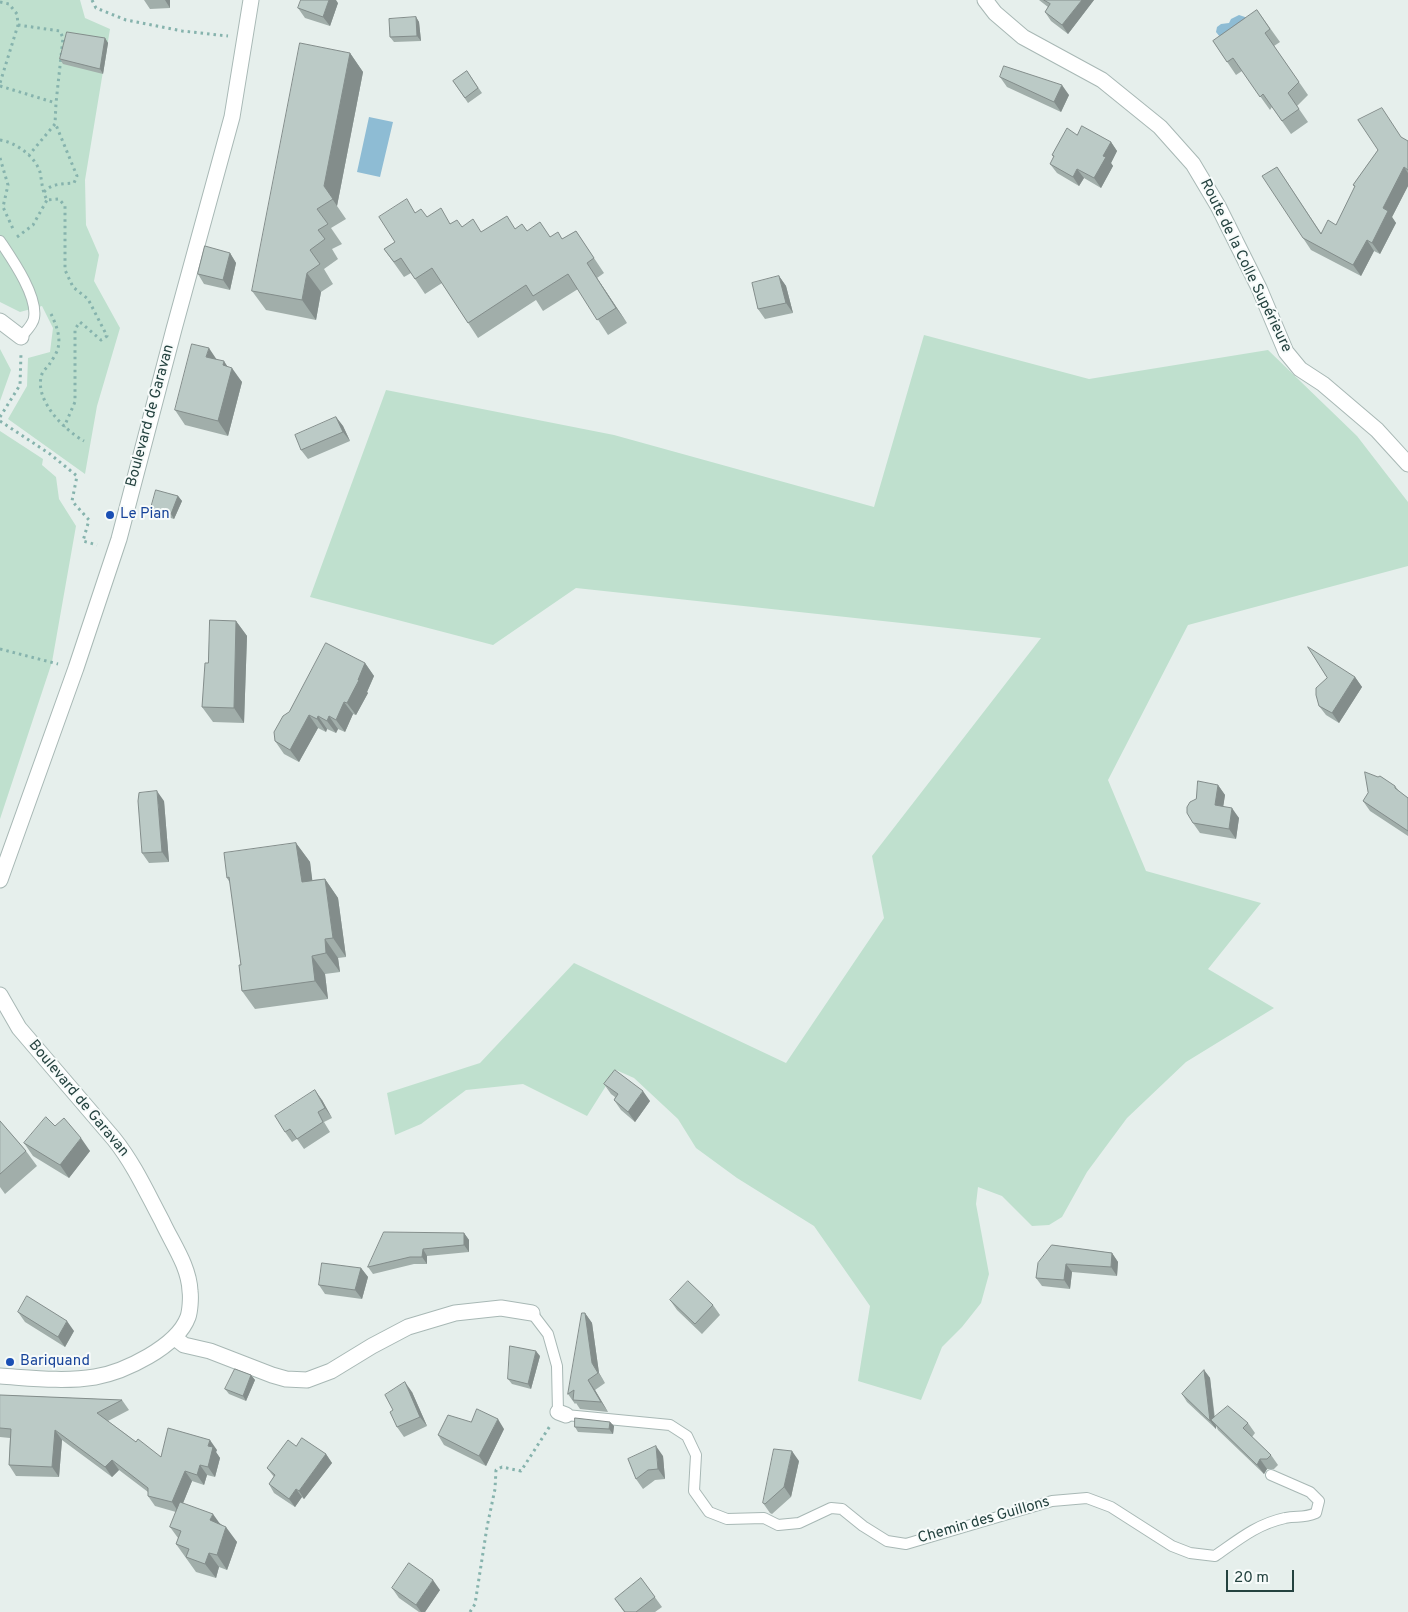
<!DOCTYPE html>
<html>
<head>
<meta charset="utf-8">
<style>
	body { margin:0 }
	#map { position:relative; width:1408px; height:1612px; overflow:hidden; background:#e6efec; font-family:Overpass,sans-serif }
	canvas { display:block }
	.scale { position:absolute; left:1226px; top:1570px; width:68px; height:22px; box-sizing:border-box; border:2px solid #24423f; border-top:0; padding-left:6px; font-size:15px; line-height:18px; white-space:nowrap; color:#24423f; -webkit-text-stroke:4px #f7fbfa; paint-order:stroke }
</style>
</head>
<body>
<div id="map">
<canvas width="1408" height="1612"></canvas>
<div class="scale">20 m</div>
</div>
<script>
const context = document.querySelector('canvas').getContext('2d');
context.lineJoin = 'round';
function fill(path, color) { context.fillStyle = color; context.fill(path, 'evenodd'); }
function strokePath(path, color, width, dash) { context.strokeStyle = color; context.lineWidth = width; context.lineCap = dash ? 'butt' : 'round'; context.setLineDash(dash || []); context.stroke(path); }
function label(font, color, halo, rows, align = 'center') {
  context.font = font + ' Overpass,sans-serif'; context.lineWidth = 4; context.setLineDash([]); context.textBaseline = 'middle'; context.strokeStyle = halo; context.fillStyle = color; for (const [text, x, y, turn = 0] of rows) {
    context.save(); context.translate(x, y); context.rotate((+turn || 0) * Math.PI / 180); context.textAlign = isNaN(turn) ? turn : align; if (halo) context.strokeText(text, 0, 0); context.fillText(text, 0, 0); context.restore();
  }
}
const green = new Path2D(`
	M 0,0 L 80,0 L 85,18 L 110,29 L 85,180 L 86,225 L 99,255 L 94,281 L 120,328 L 97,406 L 85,474 L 8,419 L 27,386 L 28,358 L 50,352 L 53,328 L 42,306 L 20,312 L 0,302 Z
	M 924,335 L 1089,379 L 1268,350 L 1357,436 L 1408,502 L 1408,566 L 1188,625 L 1108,780 L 1146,871 L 1261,903 L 1208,969 L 1274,1008 L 1186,1062 L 1127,1118 L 1087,1172 L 1062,1217 L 1049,1225 L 1032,1226 L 1002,1196 L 978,1187 L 976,1204 L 989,1274 L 981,1303 L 962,1327 L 942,1347 L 921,1400 L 858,1381 L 870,1306 L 814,1226 L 737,1178 L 696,1148 L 678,1119 L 634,1078 L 616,1070 L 587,1116 L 523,1084 L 466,1090 L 421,1124 L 395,1135 L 387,1093 L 480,1063 L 574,963 L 786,1063 L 884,918 L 872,856 L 1041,638 L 576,588 L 493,645 L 310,597 L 386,390 L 614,435 L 874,507 Z
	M 0,349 L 11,370 L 0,401 Z
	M 0,431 L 43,459 L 42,465 L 56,477 L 59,499 L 76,526 L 52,662 L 0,819 Z`);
const water = new Path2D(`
	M 1239,15 L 1245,17 L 1249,22 L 1220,37 L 1216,32 L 1217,27 L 1221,24 L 1229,23 L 1231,19 Z
	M 369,117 L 393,122 L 380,177 L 357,172 Z`);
const path = new Path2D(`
	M 92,0 L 96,8 L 126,20 L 182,31 L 228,36
	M 0,2 L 9,4 L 17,14 L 18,25 L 0,83
	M 18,25 L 60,31 L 63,38 L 56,103 L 55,124 L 29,155
	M 0,86 L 56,103
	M 0,140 C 15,142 35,156 40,172 C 42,182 42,191 47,200 L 59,199 L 65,206 L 65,270 L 73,287 L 88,299 L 107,336 L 101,340 L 80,322 L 75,329 L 75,402 L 64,427
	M 0,158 L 8,185 L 3,207 L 14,231
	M 44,192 C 52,183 63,184 74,183 L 77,176 L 56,125
	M 17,237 L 33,225 L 47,200
	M 51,314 C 56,324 61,337 58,348 C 57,353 52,360 49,365 C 47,368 43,370 42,374 C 33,399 64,430 84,441
	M 0,417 L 20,385 L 21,353
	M 0,421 L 50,454 L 77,476 L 72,501 L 89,520 L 83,541 L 97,545
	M 0,649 L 58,664
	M 470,1612 L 475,1604 L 487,1527 L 495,1489 L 496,1470 L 502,1467 L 521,1471 L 550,1426`);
const service = new Path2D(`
	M 0,241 C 12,259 38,296 34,318 C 33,325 25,332 21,337
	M 532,1313 L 548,1334 L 557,1366 L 558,1412
	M 566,1415 L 670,1425 L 687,1436 L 696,1455 L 694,1491 L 709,1512 L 727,1519 L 764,1518 L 778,1525 L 799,1523 L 831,1508 L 842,1509 L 863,1526 L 887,1541 L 906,1544 L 1052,1501 L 1087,1498 L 1111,1507 L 1172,1546 L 1190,1553 L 1215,1556 C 1238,1540 1257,1524 1285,1518 C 1297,1515 1302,1519 1316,1513 L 1319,1501 L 1310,1492 L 1271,1475`);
const minor = new Path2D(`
	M 985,0 L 995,13 L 1023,37 L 1102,80 L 1160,127 L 1193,164 L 1218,206 L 1259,288 L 1286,352 L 1300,369 L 1323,384 L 1377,430 L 1408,464
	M 0,321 L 21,337
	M 175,1338 L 184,1345 L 210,1351 L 272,1375 L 286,1379 L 307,1380 L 331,1371 L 372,1346 L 408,1327 L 455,1313 L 501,1308 L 532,1313
	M 558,1412 L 566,1415`);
const tertiary = new Path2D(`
	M 0,880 L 76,668 L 119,539 L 174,329 L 232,117 L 251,0
	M 0,995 L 19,1028 L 114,1139 C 134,1164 147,1193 162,1221 C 172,1243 189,1266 190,1291 C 191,1298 190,1311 188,1317 C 177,1347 124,1372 95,1377 C 64,1382 31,1378 0,1376`);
const wall = new Path2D(`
	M 144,0 L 170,0 L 170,8 L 150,9 Z
	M 1039,0 L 1094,0 L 1068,34 L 1051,21 L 1045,12 L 1048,7 Z
	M 338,3 L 330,26 L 305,18 L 298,8 Z
	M 1257,10 L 1280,42 L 1274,46 L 1308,95 L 1297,106 L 1308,122 L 1291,134 L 1272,107 L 1270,110 L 1242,71 L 1236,75 L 1213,41 Z
	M 416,17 L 419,22 L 421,41 L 394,42 L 390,37 Z
	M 105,38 L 108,43 L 103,74 L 63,64 L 60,59 Z
	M 350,53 L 363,72 L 337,206 L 346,219 L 331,228 L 342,244 L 332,249 L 338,259 L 324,269 L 333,284 L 321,292 L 316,320 L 266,310 L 252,291 Z
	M 467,71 L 482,93 L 468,103 L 453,81 Z
	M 1000,77 L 1069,95 L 1061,112 L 1007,87 Z
	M 1389,119 L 1401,138 L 1408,141 L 1408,186 L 1392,217 L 1396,223 L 1380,254 L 1374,251 L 1361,276 L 1311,250 L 1303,238 L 1277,167 L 1321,233 L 1336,225 L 1355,187 L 1353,185 L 1378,150 Z
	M 1077,135 L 1111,142 L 1117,151 L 1111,163 L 1113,166 L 1101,188 L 1084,178 L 1079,186 L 1057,173 L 1050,164 L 1054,158 L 1052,155 Z
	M 416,212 L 427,217 L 482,232 L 515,229 L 562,239 L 576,231 L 604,273 L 597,278 L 627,323 L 608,335 L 578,289 L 543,311 L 536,300 L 478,338 L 442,283 L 425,294 L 411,273 L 404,277 L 384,249 L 395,242 Z
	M 230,253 L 236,263 L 230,290 L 204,284 L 198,274 Z
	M 779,276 L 786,286 L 793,313 L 765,319 L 758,309 Z
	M 217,360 L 227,366 L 242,382 L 228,436 L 185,425 L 175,410 Z
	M 336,417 L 343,426 L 350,441 L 308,459 L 301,450 Z
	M 178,496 L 182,501 L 174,519 L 155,513 L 151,508 Z
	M 236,621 L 247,636 L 244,723 L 213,722 L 202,707 L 208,663 Z
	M 365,663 L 374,676 L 367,692 L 368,693 L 356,715 L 353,714 L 345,732 L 338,729 L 336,733 L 327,729 L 326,732 L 318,728 L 299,762 L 284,754 L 275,741 Z
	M 1355,677 L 1362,687 L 1339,723 L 1326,715 L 1319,706 Z
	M 1218,785 L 1225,795 L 1223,806 L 1239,818 L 1236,839 L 1200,833 L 1193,823 L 1196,799 Z
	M 1395,786 L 1399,791 L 1408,798 L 1408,836 L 1370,811 L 1363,801 Z
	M 164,801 L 169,862 L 149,863 L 142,853 Z
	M 296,843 L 310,862 L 312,880 L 325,879 L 338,898 L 346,957 L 338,958 L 340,972 L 325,974 L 328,999 L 255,1009 L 242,991 L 241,965 L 230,883 L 227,878 Z
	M 604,1084 L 650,1101 L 635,1122 L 621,1110 L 614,1100 L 615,1097 L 611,1094 Z
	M 322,1100 L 332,1118 L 324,1122 L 330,1132 L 304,1149 L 297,1139 L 292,1142 L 285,1132 Z
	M 0,1121 L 26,1151 L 37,1166 L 5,1194 L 0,1187 Z
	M 55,1126 L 90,1151 L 69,1178 L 33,1156 L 24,1143 Z
	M 464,1233 L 469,1240 L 469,1252 L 427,1256 L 427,1264 L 414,1264 L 373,1274 L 368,1267 Z
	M 1052,1245 L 1112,1253 L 1118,1262 L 1117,1276 L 1072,1272 L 1070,1289 L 1042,1286 L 1036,1278 Z
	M 361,1268 L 368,1277 L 362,1299 L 325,1294 L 319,1285 Z
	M 670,1300 L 713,1305 L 720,1315 L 702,1334 L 677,1310 Z
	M 18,1312 L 74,1331 L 65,1347 L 25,1322 Z
	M 585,1313 L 592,1323 L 599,1373 L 605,1383 L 595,1390 L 608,1412 L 580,1409 L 576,1403 L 575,1404 L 568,1394 Z
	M 540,1356 L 531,1389 L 512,1384 L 508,1379 Z
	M 1204,1370 L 1210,1378 L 1215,1418 L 1248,1423 L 1255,1433 L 1252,1437 L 1271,1455 L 1278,1465 L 1274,1469 L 1267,1469 L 1264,1474 L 1218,1430 L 1216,1426 L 1216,1429 L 1187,1402 L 1182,1394 Z
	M 251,1375 L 255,1380 L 246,1401 L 229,1394 L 225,1389 Z
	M 412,1392 L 427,1426 L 404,1437 L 397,1427 L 393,1410 Z
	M 0,1395 L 122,1400 L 129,1410 L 108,1421 L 136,1442 L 161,1457 L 217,1450 L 216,1452 L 220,1458 L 215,1477 L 207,1475 L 204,1485 L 192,1481 L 183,1503 L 221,1524 L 237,1542 L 227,1570 L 219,1567 L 216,1578 L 196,1572 L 176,1544 L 178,1538 L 170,1527 L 176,1512 L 155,1506 L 148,1496 L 148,1492 L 119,1470 L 112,1477 L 62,1440 L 59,1477 L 16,1476 L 9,1465 L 10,1438 L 0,1437 Z
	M 471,1422 L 504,1429 L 486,1466 L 444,1445 L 438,1435 Z
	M 610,1422 L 614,1426 L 613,1434 L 578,1432 L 575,1427 Z
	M 296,1446 L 326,1454 L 332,1463 L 304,1499 L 302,1497 L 295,1507 L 274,1493 L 269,1484 L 274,1477 L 267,1468 Z
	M 663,1456 L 665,1479 L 655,1480 L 643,1489 L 636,1479 Z
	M 799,1461 L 791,1497 L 772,1514 L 770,1513 L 763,1503 Z
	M 641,1578 L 662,1607 L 655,1612 L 624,1612 L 615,1599 Z
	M 392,1588 L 440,1590 L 425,1612 L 419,1612 L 399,1598 Z`);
const shadedWall = new Path2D(`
	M 165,0 L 170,0 L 170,8 Z
	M 329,0 L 336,0 L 338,3 L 330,26 L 323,17 Z
	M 1082,0 L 1094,0 L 1068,34 L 1062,25 Z
	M 416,17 L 419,22 L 421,41 L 417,36 Z
	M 105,38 L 108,43 L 103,74 L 100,69 Z
	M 350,53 L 363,72 L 337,206 L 324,186 Z
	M 1062,85 L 1069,95 L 1061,112 L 1054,102 Z
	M 1111,142 L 1117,151 L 1111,163 L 1113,166 L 1101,188 L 1094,178 L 1103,156 Z
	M 1404,167 L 1408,173 L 1408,186 L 1392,217 L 1396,223 L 1380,254 L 1372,243 L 1383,208 Z
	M 1077,169 L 1084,178 L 1079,186 L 1073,177 Z
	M 1367,240 L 1374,251 L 1361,276 L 1353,265 Z
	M 230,253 L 236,263 L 230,290 L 223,280 Z
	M 587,263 L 627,323 L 616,308 Z
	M 307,273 L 321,292 L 316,320 L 302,300 Z
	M 779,276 L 786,286 L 793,313 L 786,303 Z
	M 209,348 L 219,363 L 206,357 Z
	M 224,361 L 231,372 L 232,368 L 242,382 L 228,436 L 218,421 L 223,365 Z
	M 336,417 L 343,426 L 350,441 L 343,432 Z
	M 178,496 L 182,501 L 174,519 L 171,514 Z
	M 236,621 L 247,636 L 244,723 L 234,708 Z
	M 365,663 L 374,676 L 367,692 L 368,693 L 356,715 L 347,703 Z
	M 1355,677 L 1362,687 L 1339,723 L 1332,713 Z
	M 344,702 L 353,714 L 345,732 L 336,720 Z
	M 309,715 L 318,728 L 299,762 L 290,750 Z
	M 318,716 L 327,729 L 326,732 L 317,719 Z
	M 329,716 L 338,729 L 336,733 L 327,721 Z
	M 1218,785 L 1225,795 L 1222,815 L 1215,805 Z
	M 157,791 L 164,801 L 169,862 L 162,852 Z
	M 1232,808 L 1239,818 L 1236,839 L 1229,829 Z
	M 296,843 L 310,862 L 315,901 L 302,882 Z
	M 325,879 L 338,898 L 346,957 L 333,938 Z
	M 325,939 L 338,958 L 340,972 L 326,953 Z
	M 312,956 L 325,974 L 328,999 L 315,981 Z
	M 315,1090 L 322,1100 L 332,1118 L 325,1108 Z
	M 643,1091 L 650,1101 L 635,1122 L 628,1112 Z
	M 81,1138 L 90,1151 L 69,1178 L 60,1165 Z
	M 464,1233 L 469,1240 L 469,1252 L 464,1245 Z
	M 423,1249 L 427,1256 L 427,1264 L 422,1257 Z
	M 1112,1253 L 1118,1262 L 1117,1276 L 1111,1267 Z
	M 1066,1264 L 1072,1272 L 1070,1289 L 1064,1280 Z
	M 361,1268 L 368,1277 L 362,1299 L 355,1290 Z
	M 585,1313 L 592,1323 L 599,1373 L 605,1383 L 592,1363 Z
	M 67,1321 L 74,1331 L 65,1347 L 58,1337 Z
	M 536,1351 L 540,1356 L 531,1389 L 528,1384 Z
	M 1204,1370 L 1210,1378 L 1215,1424 L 1211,1420 L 1216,1426 L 1216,1429 L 1210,1421 Z
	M 251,1375 L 255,1380 L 246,1401 L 243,1396 Z
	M 588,1380 L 595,1390 L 608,1412 L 601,1402 Z
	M 405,1382 L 412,1392 L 427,1426 L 420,1417 Z
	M 498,1419 L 504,1429 L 486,1466 L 479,1456 Z
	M 610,1422 L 614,1426 L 613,1434 L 609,1429 Z
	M 55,1430 L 62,1440 L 59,1477 L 52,1467 Z
	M 210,1440 L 217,1450 L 216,1452 L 220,1458 L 215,1477 L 208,1467 L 208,1446 Z
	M 656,1446 L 663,1456 L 665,1479 L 658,1469 Z
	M 792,1451 L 799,1461 L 791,1497 L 784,1487 Z
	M 326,1454 L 332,1463 L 304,1499 L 299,1491 Z
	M 1260,1459 L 1267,1469 L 1264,1474 L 1257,1465 Z
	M 112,1460 L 119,1470 L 112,1477 L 105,1467 Z
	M 200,1465 L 207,1475 L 204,1485 L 197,1475 Z
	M 185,1471 L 192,1481 L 179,1513 L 172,1502 Z
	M 296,1489 L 302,1497 L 295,1507 L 289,1499 Z
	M 213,1514 L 223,1528 L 210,1520 Z
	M 226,1527 L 237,1542 L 227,1570 L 217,1555 Z
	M 209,1553 L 219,1567 L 216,1578 L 205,1564 Z
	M 433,1580 L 440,1590 L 425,1612 L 421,1612 L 416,1605 Z`);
const building = new Path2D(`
	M 301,0 L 329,0 L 323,17 L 298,8 Z
	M 1044,0 L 1082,0 L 1062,25 L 1045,12 L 1050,4 Z
	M 1257,10 L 1270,29 L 1265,33 L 1299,82 L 1288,93 L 1299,109 L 1282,121 L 1263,94 L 1260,97 L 1233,58 L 1227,62 L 1213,41 Z
	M 416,17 L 417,36 L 390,37 L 389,19 Z
	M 67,32 L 105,38 L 100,69 L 60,59 Z
	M 300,43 L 350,53 L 324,186 L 333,199 L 317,209 L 328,224 L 318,230 L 325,239 L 310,250 L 320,264 L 307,273 L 302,300 L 252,291 Z
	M 1004,66 L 1062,85 L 1054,102 L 1000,77 Z
	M 467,71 L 478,88 L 465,98 L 453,81 Z
	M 1382,108 L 1401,137 L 1408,141 L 1408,170 L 1404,167 L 1383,208 L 1388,211 L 1372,243 L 1367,240 L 1353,265 L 1303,238 L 1262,176 L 1277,167 L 1321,234 L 1328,220 L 1336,225 L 1355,186 L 1353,185 L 1378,150 L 1358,120 Z
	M 1082,126 L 1111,142 L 1103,156 L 1106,157 L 1094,178 L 1077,169 L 1073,177 L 1050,164 L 1054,156 L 1052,155 L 1067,128 L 1077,135 Z
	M 407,199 L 415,213 L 421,209 L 427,217 L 441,208 L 450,224 L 457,220 L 462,227 L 473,219 L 481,232 L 507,216 L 515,229 L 522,224 L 527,231 L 540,222 L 550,237 L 558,232 L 562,239 L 576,231 L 594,258 L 587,263 L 616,308 L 597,320 L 568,274 L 533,296 L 526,285 L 468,323 L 432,268 L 415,279 L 401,258 L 394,262 L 384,249 L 395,242 L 379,217 Z
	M 205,246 L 230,253 L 223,280 L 198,274 Z
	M 779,276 L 786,303 L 758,309 L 752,283 Z
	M 192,344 L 209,348 L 206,357 L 224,361 L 223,365 L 232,368 L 218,421 L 175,410 Z
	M 336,417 L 343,432 L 301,450 L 295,435 Z
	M 156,490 L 178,496 L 171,514 L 151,508 Z
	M 210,620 L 236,621 L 234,708 L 202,707 L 205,663 L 208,663 Z
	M 326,643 L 365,663 L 358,680 L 359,680 L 347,703 L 344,702 L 336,720 L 329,716 L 327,721 L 318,716 L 317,719 L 309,715 L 290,750 L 275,741 L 274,732 L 283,716 L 289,712 Z
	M 1308,647 L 1355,677 L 1332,713 L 1319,706 L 1316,695 L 1316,688 L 1327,678 Z
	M 1365,772 L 1378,777 L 1380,776 L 1395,786 L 1395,788 L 1408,798 L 1408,831 L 1363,801 L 1368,793 Z
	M 1198,781 L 1218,785 L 1215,805 L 1232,808 L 1229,829 L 1193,823 L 1187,813 L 1187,807 L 1190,802 L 1196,799 Z
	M 157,791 L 162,852 L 142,853 L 138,801 L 139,793 Z
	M 296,843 L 302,882 L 325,879 L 333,938 L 325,939 L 326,953 L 312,956 L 315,981 L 242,991 L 239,965 L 241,965 L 229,877 L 227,878 L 224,853 Z
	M 615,1070 L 643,1091 L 628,1112 L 614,1100 L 618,1094 L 604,1084 Z
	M 315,1090 L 325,1108 L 318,1112 L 323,1122 L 297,1139 L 290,1129 L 285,1132 L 275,1116 Z
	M 46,1117 L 55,1126 L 64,1118 L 81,1138 L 60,1165 L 24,1143 Z
	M 0,1121 L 26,1151 L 0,1174 Z
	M 384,1232 L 464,1233 L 464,1245 L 423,1249 L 422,1257 L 410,1257 L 368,1267 Z
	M 1052,1245 L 1112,1253 L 1111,1267 L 1066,1264 L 1064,1280 L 1036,1278 L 1038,1263 Z
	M 322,1263 L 361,1268 L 355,1290 L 319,1285 Z
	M 688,1281 L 713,1305 L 695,1324 L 670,1300 Z
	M 27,1296 L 67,1321 L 58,1337 L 18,1312 Z
	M 582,1313 L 585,1313 L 592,1363 L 598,1373 L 588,1380 L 601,1402 L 573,1400 L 574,1390 L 568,1394 Z
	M 510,1346 L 536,1351 L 528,1384 L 508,1379 Z
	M 235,1369 L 251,1375 L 243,1396 L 225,1389 Z
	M 1204,1370 L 1210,1421 L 1182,1394 Z
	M 405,1382 L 420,1417 L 397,1427 L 390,1412 L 393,1410 L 385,1395 Z
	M 0,1395 L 122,1400 L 97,1413 L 136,1442 L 138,1439 L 161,1457 L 168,1428 L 210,1440 L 208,1446 L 213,1447 L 208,1467 L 200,1465 L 197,1475 L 185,1471 L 172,1502 L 148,1496 L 148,1488 L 112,1460 L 105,1467 L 55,1430 L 52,1467 L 9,1465 L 11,1429 L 0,1428 Z
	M 1228,1406 L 1248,1423 L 1243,1428 L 1271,1455 L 1267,1459 L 1260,1459 L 1257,1465 L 1211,1420 Z
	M 477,1409 L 498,1419 L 479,1456 L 438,1435 L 448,1415 L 471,1422 Z
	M 575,1418 L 610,1422 L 609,1429 L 575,1427 Z
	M 302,1438 L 326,1454 L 299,1491 L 296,1489 L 289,1499 L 269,1484 L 275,1475 L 267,1468 L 288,1440 L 296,1446 Z
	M 656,1446 L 658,1469 L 648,1470 L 636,1479 L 628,1459 Z
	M 774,1449 L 792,1451 L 784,1487 L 765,1504 L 763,1503 Z
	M 180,1502 L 213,1514 L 210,1520 L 226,1527 L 217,1555 L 209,1553 L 205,1564 L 186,1557 L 189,1549 L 176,1544 L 181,1531 L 170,1527 Z
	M 409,1563 L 433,1580 L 416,1605 L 392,1588 Z
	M 641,1578 L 655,1597 L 636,1612 L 625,1612 L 615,1599 Z`);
const markers = [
	[110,515,5,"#1a4fb4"],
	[10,1362,5,"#1a4fb4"]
];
const streetNames = [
	["Route de la Colle Supérieure",1245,266,64],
	["Boulevard de Garavan",151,416,-75],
	["Boulevard de Garavan",78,1099,50],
	["Chemin des Guillons",984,1521,-16]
];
const transitNames = [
	["Le Pian",120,515],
	["Bariquand",20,1362]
];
fill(green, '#bfe0ce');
fill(water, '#8ebcd4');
strokePath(service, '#a8b8b5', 12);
strokePath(minor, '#a8b8b5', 17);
strokePath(tertiary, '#a8b8b5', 17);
strokePath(path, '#86b3ad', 3, [2.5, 4]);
strokePath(service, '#fff', 10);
strokePath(minor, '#fff', 15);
strokePath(tertiary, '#fff', 15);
fill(wall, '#a1aeaa');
fill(shadedWall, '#838d8b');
fill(building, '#bbcac6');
strokePath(building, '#838d8b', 1);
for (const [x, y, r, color] of markers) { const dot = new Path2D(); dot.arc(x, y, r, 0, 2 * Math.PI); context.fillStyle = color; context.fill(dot); strokePath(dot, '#f7fbfa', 2); }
label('15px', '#24423f', '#f7fbfa', streetNames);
label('15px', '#164399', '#f7fbfa', transitNames, 'left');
</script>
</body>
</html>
